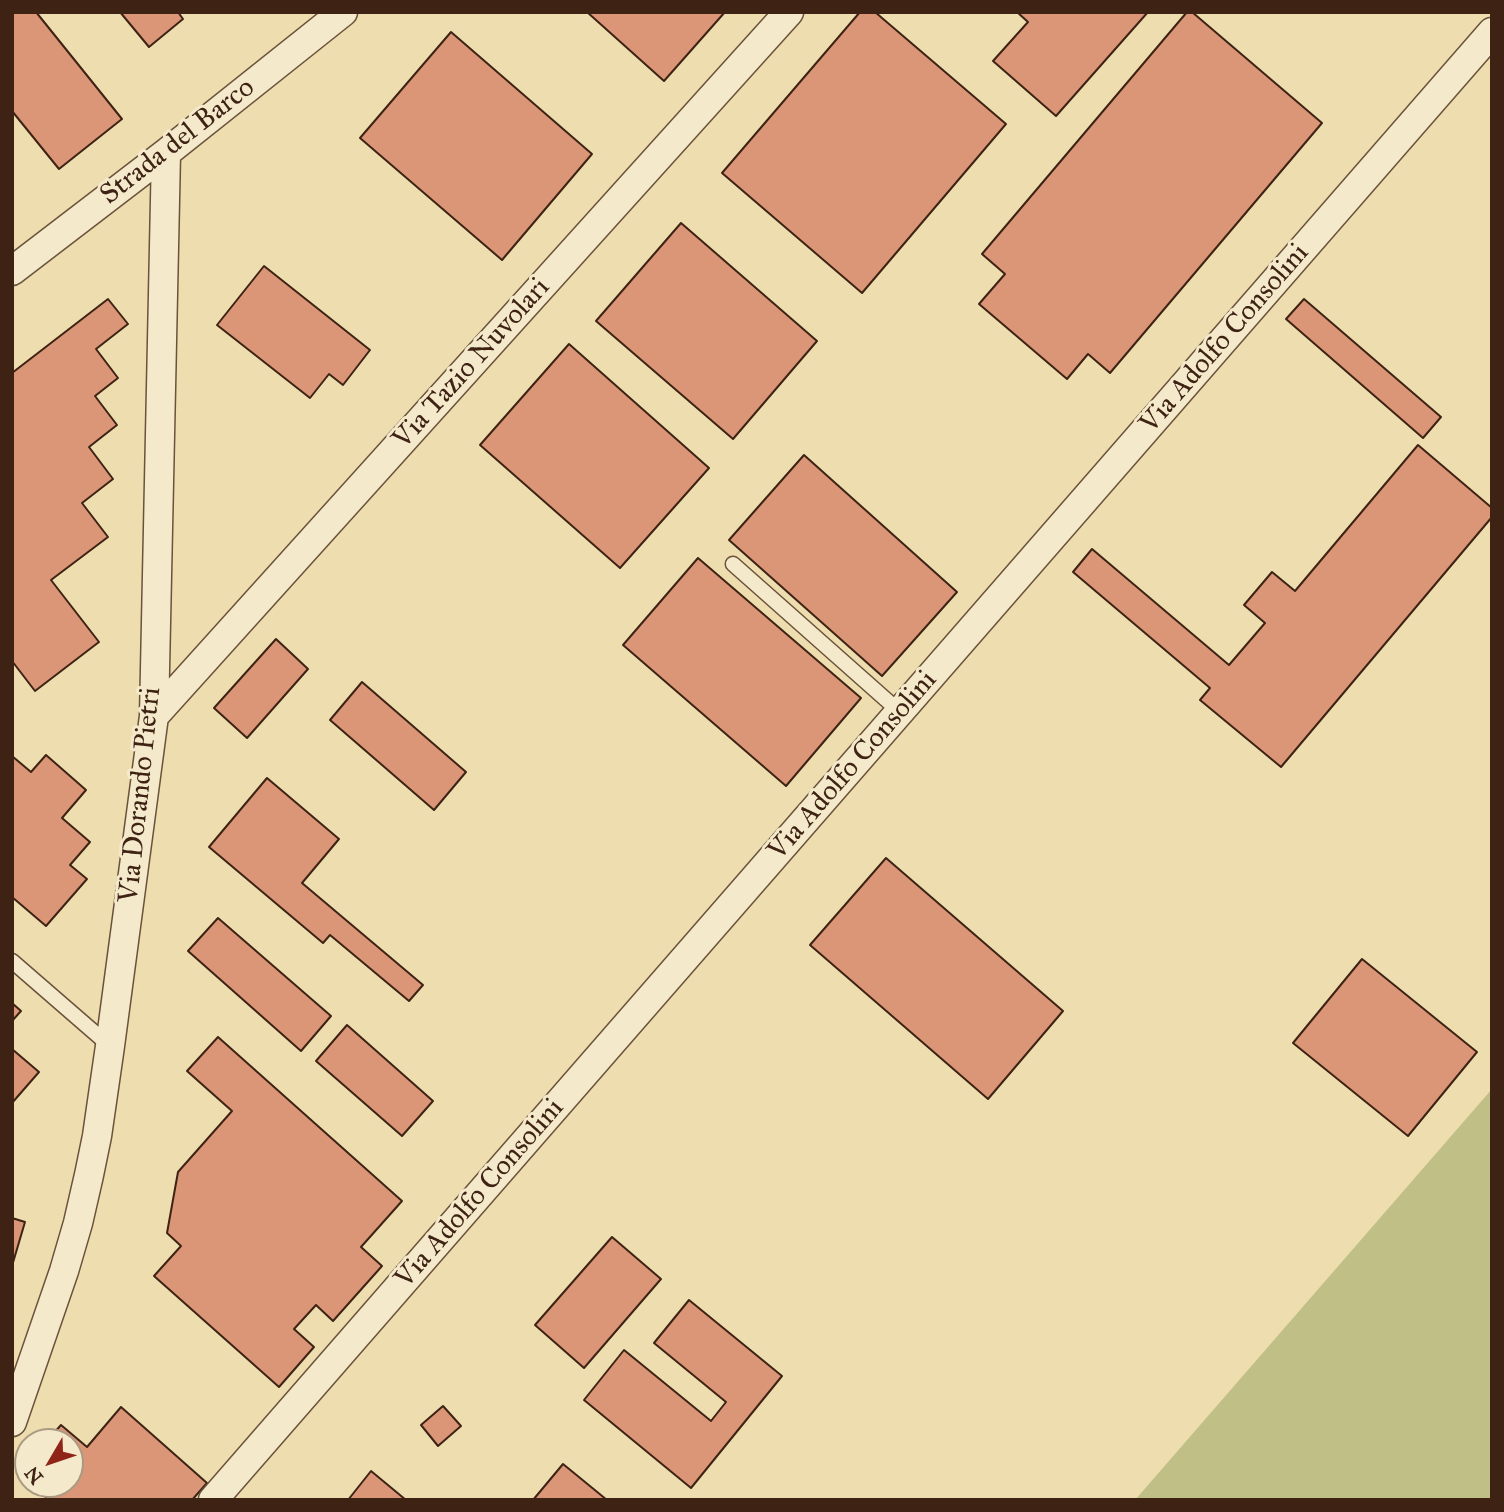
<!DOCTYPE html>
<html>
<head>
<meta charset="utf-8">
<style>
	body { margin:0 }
	#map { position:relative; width:1504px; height:1512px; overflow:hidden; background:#eeddaf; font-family:"IM FELL Great Primer",serif }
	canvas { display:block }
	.frame { position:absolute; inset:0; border:14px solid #3e2314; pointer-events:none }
	.north { position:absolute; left:14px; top:1428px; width:70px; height:70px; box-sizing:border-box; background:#f4e9cb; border:2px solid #ab9a82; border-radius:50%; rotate:231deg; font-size:19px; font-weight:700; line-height:28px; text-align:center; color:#3e2314 }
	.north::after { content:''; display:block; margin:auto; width:24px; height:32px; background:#8f2418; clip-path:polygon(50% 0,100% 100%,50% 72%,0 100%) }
</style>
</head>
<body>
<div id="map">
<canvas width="1504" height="1512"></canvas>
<div class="frame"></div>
<div class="north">N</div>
</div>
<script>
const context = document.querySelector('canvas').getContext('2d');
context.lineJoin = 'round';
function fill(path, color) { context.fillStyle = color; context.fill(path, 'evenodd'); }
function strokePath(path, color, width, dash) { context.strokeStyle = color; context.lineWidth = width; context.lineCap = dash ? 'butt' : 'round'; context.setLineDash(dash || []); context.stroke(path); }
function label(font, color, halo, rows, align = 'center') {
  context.font = font + ' "IM FELL Great Primer",serif'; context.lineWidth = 6; context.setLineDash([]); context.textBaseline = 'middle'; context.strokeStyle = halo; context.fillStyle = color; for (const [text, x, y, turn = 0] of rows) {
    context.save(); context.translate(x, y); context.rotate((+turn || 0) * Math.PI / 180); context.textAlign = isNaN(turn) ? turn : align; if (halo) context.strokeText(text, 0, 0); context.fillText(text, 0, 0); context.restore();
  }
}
const green = new Path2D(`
	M 1492,1089 L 1492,1500 L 1135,1500 Z`);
const building = new Path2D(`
	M 12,12 L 36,12 L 122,119 L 59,169 L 12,111 Z
	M 120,12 L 178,12 L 183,19 L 149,47 Z
	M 587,12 L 725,12 L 664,81 Z
	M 860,12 L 875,12 L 1006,124 L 862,293 L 722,173 Z
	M 1017,12 L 1148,12 L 1056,116 L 993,61 L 1028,22 Z
	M 1187,12 L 1192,12 L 1322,123 L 1110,373 L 1088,354 L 1067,379 L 979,304 L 1005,274 L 982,254 Z
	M 451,32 L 592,154 L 502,260 L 360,138 Z
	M 681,223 L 817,341 L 733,439 L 596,321 Z
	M 264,266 L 370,350 L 343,385 L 329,374 L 310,398 L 217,325 Z
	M 108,299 L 128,324 L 96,349 L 118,378 L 95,396 L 117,425 L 89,447 L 113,479 L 82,503 L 108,537 L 51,580 L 99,642 L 35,691 L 12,661 L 12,373 Z
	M 1304,299 L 1441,417 L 1423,438 L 1286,319 Z
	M 569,344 L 709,468 L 620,568 L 480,445 Z
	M 1418,445 L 1492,508 L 1492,517 L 1281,767 L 1200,700 L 1210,688 L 1073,572 L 1092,549 L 1229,665 L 1265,623 L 1244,605 L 1272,572 L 1295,591 Z
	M 804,455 L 957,592 L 882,676 L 729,540 Z
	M 698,558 L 861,698 L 786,786 L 623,645 Z
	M 276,639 L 308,669 L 247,738 L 214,708 Z
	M 362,682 L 466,772 L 434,810 L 330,720 Z
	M 46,755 L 86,790 L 62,818 L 90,842 L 70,865 L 87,879 L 46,926 L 12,897 L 12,756 L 31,772 Z
	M 267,778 L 339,839 L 302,883 L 423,985 L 409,1001 L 330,935 L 323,943 L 209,847 Z
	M 886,858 L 1063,1011 L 988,1099 L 810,945 Z
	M 218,918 L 331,1016 L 301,1051 L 188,951 Z
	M 1362,959 L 1477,1052 L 1408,1136 L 1293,1043 Z
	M 12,1003 L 21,1011 L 12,1021 Z
	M 347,1025 L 433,1101 L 402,1136 L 316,1061 Z
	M 218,1037 L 402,1201 L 361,1247 L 382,1266 L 333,1321 L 316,1305 L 294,1329 L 314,1347 L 279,1387 L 154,1276 L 181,1246 L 167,1233 L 178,1172 L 232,1111 L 187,1071 Z
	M 12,1049 L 39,1072 L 12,1103 Z
	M 12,1218 L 25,1222 L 12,1266 Z
	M 612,1237 L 661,1279 L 584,1368 L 535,1325 Z
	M 689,1300 L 782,1376 L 691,1488 L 584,1400 L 624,1350 L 711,1421 L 726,1402 L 654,1343 Z
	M 443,1406 L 461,1426 L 438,1446 L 421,1425 Z
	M 121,1407 L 207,1483 L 192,1500 L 49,1500 L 31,1484 L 70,1484 L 70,1442 L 46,1442 L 61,1425 L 87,1447 Z
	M 28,1462 L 28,1481 L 19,1473 Z
	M 563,1464 L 607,1500 L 533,1500 Z
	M 371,1471 L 406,1500 L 348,1500 Z`);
const lane = new Path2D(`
	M 733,564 L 900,712
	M 12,961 L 110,1046`);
const street = new Path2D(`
	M 12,271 L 166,153 L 343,12
	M 154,716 L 789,12
	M 12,1422 L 64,1271 L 78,1223 L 89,1175 L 97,1136 L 110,1046 L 154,716 L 166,153
	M 213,1500 L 1492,32`);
const streetNames = [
	["Strada del Barco",178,142,-38],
	["Via Adolfo Consolini",1225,339,-49],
	["Via Tazio Nuvolari",472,364,-48],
	["Via Adolfo Consolini",853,766,-49],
	["Via Dorando Pietri",141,795,-84],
	["Via Adolfo Consolini",480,1194,-49]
];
fill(green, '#bfbf86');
fill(building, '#da9677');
strokePath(building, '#3e2314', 2);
strokePath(lane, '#6a523b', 17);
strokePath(street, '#6a523b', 31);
strokePath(lane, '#f4e9cb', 14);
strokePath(street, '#f4e9cb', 28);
label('28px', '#3e2314', '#f4e9cb', streetNames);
</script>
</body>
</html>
